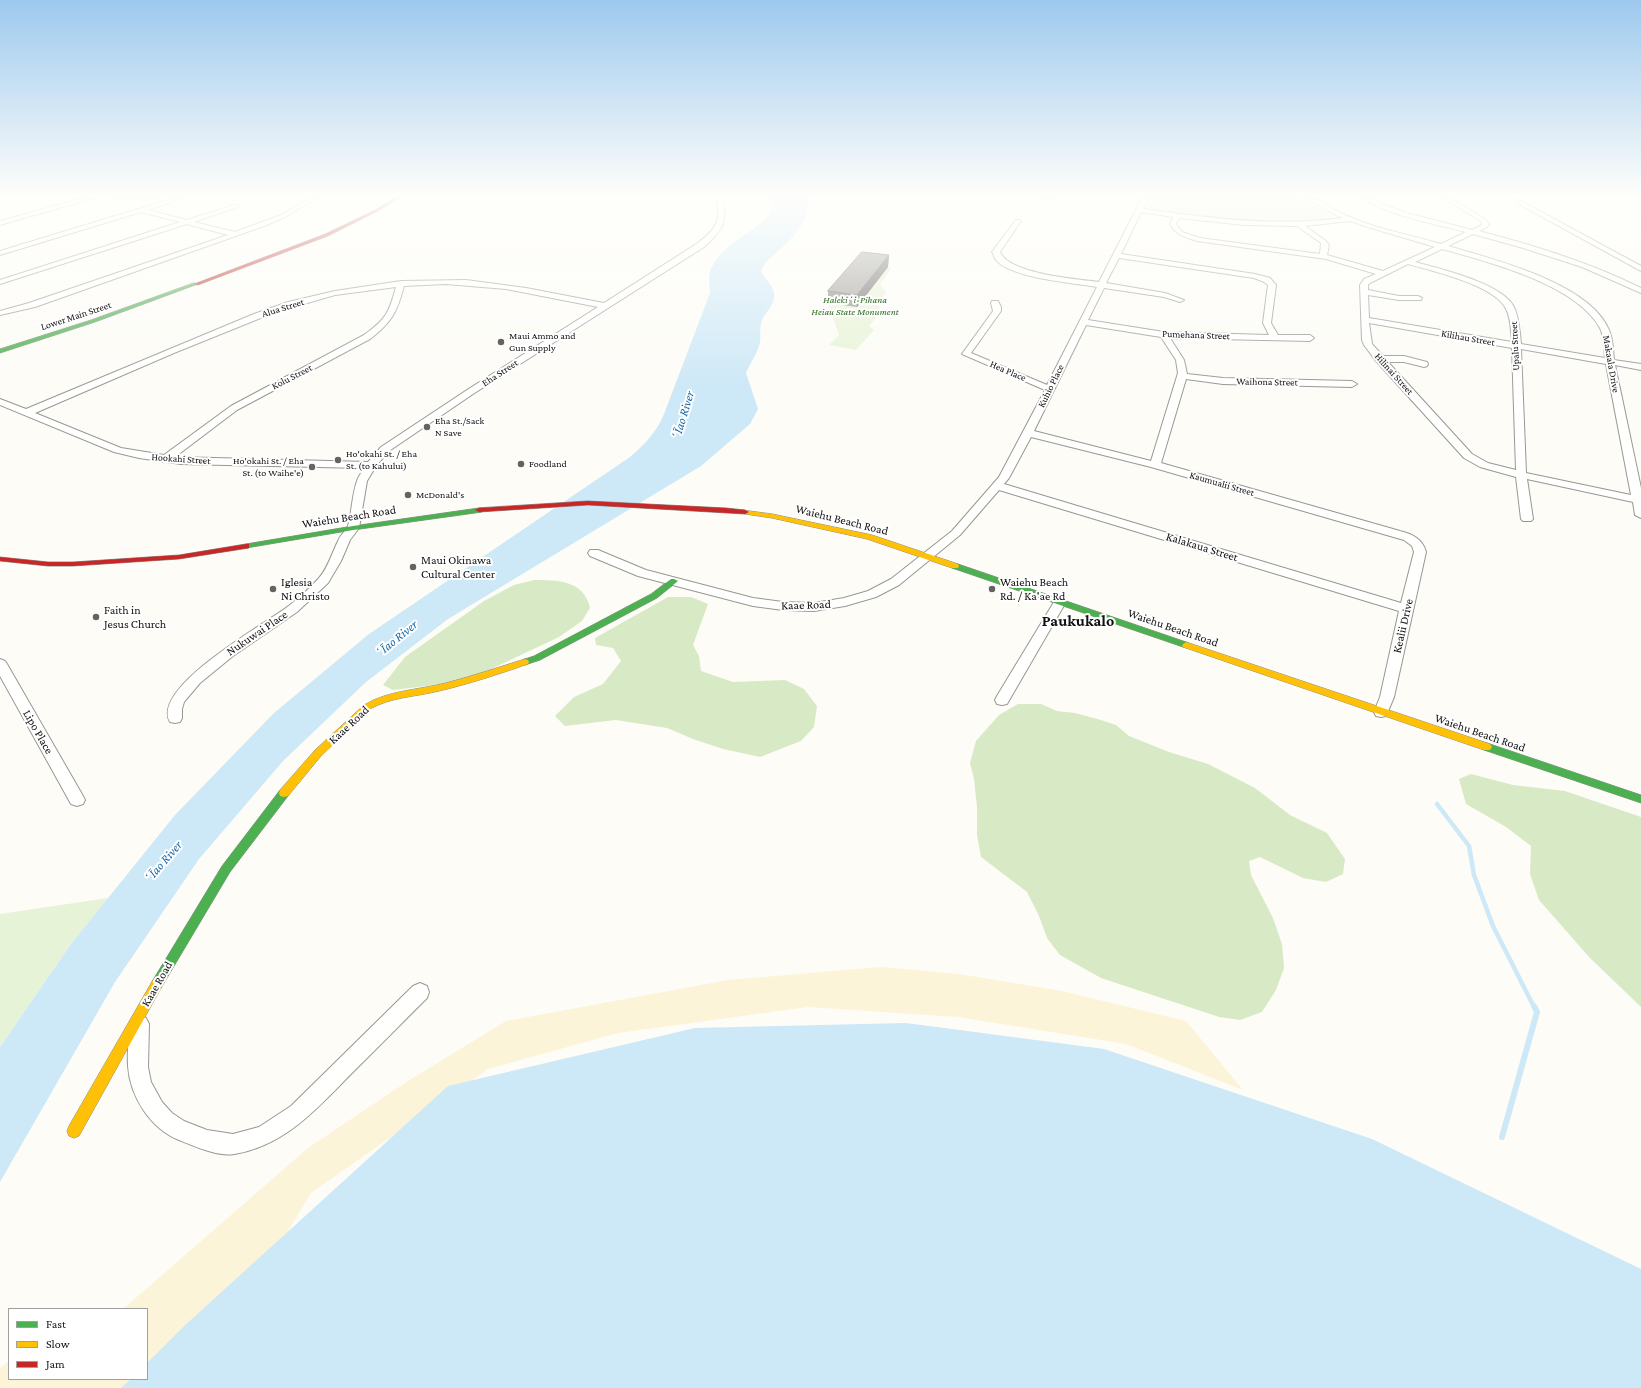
<!DOCTYPE html>
<html>
<head>
<meta charset="utf-8">
<style>
	body { margin:0 }
	#map { position:relative; width:1641px; height:1388px; overflow:hidden; background:#fdfcf7; font-family:"Crimson Pro",serif }
	canvas { display:block }
	.legend { position:absolute; left:8px; top:1308px; width:140px; height:72px; box-sizing:border-box; background:#fff; border:1px solid #a0a0a0; margin:0; padding:5px 7px; list-style:none; font-size:12px; color:#111 }
	.legend li { display:flex; align-items:center; gap:8px; height:20px }
	.legend b { width:20px; border:1px solid #a0a0a0 }
</style>
</head>
<body>
<div id="map">
<canvas width="1641" height="1388"></canvas>
<ul class="legend">
<li><b style="height:5px;background:#4caf50"></b>Fast</li>
<li><b style="height:5px;background:#ffc107"></b>Slow</li>
<li><b style="height:5px;background:#c62828"></b>Jam</li>
</ul>
</div>
<script>
const context = document.querySelector('canvas').getContext('2d');
context.lineJoin = 'round';
function fill(path, color) { context.fillStyle = color; context.fill(path, 'evenodd'); }
function strokePath(path, color, width, dash) { context.strokeStyle = color; context.lineWidth = width; context.lineCap = dash ? 'butt' : 'round'; context.setLineDash(dash || []); context.stroke(path); }
function label(font, color, halo, rows, align = 'center') {
  context.font = font + ' "Crimson Pro",serif'; context.lineWidth = 4; context.setLineDash([]); context.textBaseline = 'middle'; context.strokeStyle = halo; context.fillStyle = color; for (const [text, x, y, turn = 0] of rows) {
    context.save(); context.translate(x, y); context.rotate((+turn || 0) * Math.PI / 180); context.textAlign = isNaN(turn) ? turn : align; if (halo) context.strokeText(text, 0, 0); context.fillText(text, 0, 0); context.restore();
  }
}
const green = new Path2D(`
	M 1151,196 L 1297,196 L 1335,218 C 1327,221 1316,221 1308,221 C 1254,225 1201,217 1148,210 L 1145,208 Z
	M 861,264 L 892,267 L 880,285 L 886,292 L 879,305 L 881,312 L 869,326 L 874,330 L 856,350 L 829,345 L 839,335 L 828,303 Z
	M 108,898 L 71,944 L 0,1047 L 0,914 Z`);
const forest = new Path2D(`
	M 534,580 C 557,580 584,580 590,608 L 582,621 L 559,637 L 489,670 L 452,683 L 393,690 L 383,685 L 405,657 L 484,601 L 514,585 Z
	M 668,597 L 691,597 L 708,604 L 693,645 L 699,656 L 701,671 L 733,682 L 785,680 L 804,689 L 817,706 L 814,727 L 801,741 L 760,757 L 723,749 L 693,739 L 667,728 L 616,720 L 565,726 L 555,716 L 574,697 L 603,684 L 621,661 L 613,648 L 596,645 L 595,638 Z
	M 1018,704 L 1041,704 L 1057,711 L 1075,713 L 1101,720 L 1116,725 L 1129,736 L 1169,752 L 1208,764 L 1255,788 L 1290,815 L 1327,833 L 1345,859 L 1343,874 L 1326,882 L 1303,878 L 1260,857 L 1249,861 L 1251,875 L 1273,918 L 1282,944 L 1284,968 L 1276,990 L 1262,1012 L 1240,1020 L 1219,1017 L 1101,978 L 1060,955 L 1047,938 L 1039,916 L 1027,892 L 981,857 L 977,835 L 977,807 L 974,779 L 970,763 L 976,741 L 999,715 Z
	M 1471,774 L 1513,785 L 1565,791 L 1641,817 L 1641,1007 L 1589,957 L 1539,900 L 1530,874 L 1531,846 L 1506,827 L 1466,804 L 1459,779 Z`);
const sand = new Path2D(`
	M 881,967 L 959,974 L 1062,991 L 1186,1021 L 1243,1090 L 1126,1044 L 958,1017 L 808,1007 L 618,1033 L 488,1069 L 311,1193 L 230,1327 L 206,1388 L 0,1388 L 0,1368 L 9,1361 L 9,1379 L 147,1379 L 147,1309 L 123,1309 L 308,1148 L 408,1081 L 506,1021 L 728,980 Z`);
const water = new Path2D(`
	M 771,196 L 808,196 C 808,222 796,236 776,253 C 769,259 764,263 761,272 C 765,279 773,285 774,293 C 776,304 766,311 762,320 C 759,328 761,335 760,342 C 758,353 750,363 746,373 L 758,409 L 750,424 L 701,466 L 448,619 L 366,682 L 283,761 L 199,859 L 115,982 L 0,1182 L 0,1047 L 71,944 L 175,815 L 274,713 L 369,634 L 630,457 C 645,444 656,433 664,414 L 710,293 C 710,287 708,278 710,272 C 718,243 770,226 772,208 C 772,204 771,200 771,196 Z
	M 906,1023 L 1104,1049 L 1372,1139 L 1641,1269 L 1641,1388 L 121,1388 L 131,1379 L 147,1379 L 147,1363 L 182,1328 L 448,1086 L 695,1028 Z`);
const streamFar1 = new Path2D(`
	M 1437,804 L 1469,846 L 1474,875 L 1493,926 L 1534,1007`);
const stream = new Path2D(`
	M 1502,1137 L 1537,1012 L 1534,1006`);
const street = new Path2D(`
	M 91,196 L 100,196 L 0,225 L 0,221 Z
	M 114,196 L 162,196 L 159,198 L 117,198 Z
	M 181,196 L 190,196 L 148,210 L 187,220 L 234,205 L 238,205 L 238,207 L 194,222 L 235,232 L 281,215 L 313,196 L 320,196 L 285,217 L 267,225 L 35,307 L 0,315 L 0,311 L 29,303 L 228,235 L 187,224 L 0,284 L 0,280 L 180,222 L 141,212 L 0,255 L 0,251 Z
	M 716,196 L 722,196 C 728,222 724,229 704,247 L 473,394 L 389,451 L 376,466 L 367,481 L 359,528 L 350,540 L 341,561 L 328,583 L 297,612 L 233,656 L 200,683 L 184,702 L 182,709 L 182,718 L 180,722 L 175,723 L 170,722 C 150,687 267,623 290,605 C 300,597 310,588 319,578 C 328,568 332,553 338,541 C 340,535 346,531 348,526 C 352,511 352,495 357,481 C 358,477 362,472 364,468 L 181,464 L 139,458 L 114,452 L 0,405 L 0,399 L 26,409 L 254,314 L 288,302 L 335,291 L 401,281 L 466,280 L 526,288 L 604,303 L 698,243 C 718,227 721,221 716,196 ZM 446,284 L 506,289 L 598,307 L 467,390 L 381,447 L 368,462 L 175,457 L 237,410 L 370,339 C 392,322 397,312 404,286 ZM 396,287 C 389,313 386,319 364,335 L 231,406 L 164,455 L 121,448 L 35,413 L 174,353 L 273,313 L 335,295 Z
	M 1049,196 L 1058,196 L 1045,199 L 1045,197 Z
	M 1143,196 L 1149,196 L 1143,209 C 1209,218 1276,227 1343,218 L 1334,214 L 1302,196 C 1313,195 1325,204 1335,210 C 1366,227 1407,234 1441,244 L 1466,232 C 1439,225 1380,214 1361,196 L 1368,196 L 1383,204 L 1407,213 L 1472,230 L 1482,225 L 1481,221 L 1440,196 L 1447,196 L 1485,219 L 1489,224 L 1487,227 L 1479,231 C 1535,246 1589,262 1641,288 L 1641,293 L 1582,267 L 1523,248 L 1473,234 L 1448,246 C 1492,259 1590,283 1609,330 C 1613,338 1613,350 1614,360 L 1641,364 L 1641,370 L 1615,365 L 1641,488 L 1641,518 L 1635,515 L 1633,502 L 1527,479 L 1533,519 L 1531,521 L 1523,521 L 1521,519 L 1516,477 L 1480,467 L 1464,458 L 1376,361 L 1364,345 L 1362,340 L 1360,285 L 1364,279 L 1376,274 L 1326,259 L 1197,241 C 1185,237 1176,235 1170,224 L 1173,217 L 1141,212 L 1121,254 L 1255,274 L 1270,278 L 1276,285 L 1271,323 L 1278,335 L 1310,335 L 1314,338 L 1310,341 L 1170,338 L 1184,360 L 1187,374 L 1223,378 L 1352,381 L 1357,384 L 1352,387 L 1223,384 L 1186,379 L 1161,463 L 1400,531 C 1412,534 1423,539 1426,552 L 1394,697 L 1386,716 L 1381,717 L 1376,716 L 1374,712 L 1380,697 L 1399,611 L 999,490 L 960,535 L 899,585 L 876,597 L 845,606 L 814,611 L 783,610 L 753,606 L 638,576 L 590,556 L 588,553 L 590,550 L 598,550 L 646,570 L 753,598 L 783,602 L 814,603 L 844,598 L 868,591 L 891,579 L 952,531 L 999,477 L 1045,390 L 962,354 L 993,311 L 991,303 L 992,301 L 998,301 L 1001,307 L 1001,311 L 971,353 L 1047,385 L 1097,287 C 1074,283 1010,278 996,260 C 994,258 994,255 992,252 L 1016,220 L 1020,220 L 1021,221 L 1000,252 C 1009,274 1076,279 1099,282 ZM 1179,218 L 1244,225 L 1297,226 L 1321,243 L 1320,254 L 1200,238 L 1182,232 L 1176,224 ZM 1350,221 L 1371,228 L 1435,247 L 1383,271 L 1327,255 L 1329,245 L 1326,241 L 1305,226 ZM 1442,249 C 1488,262 1576,284 1600,328 C 1604,336 1604,349 1605,358 L 1521,344 C 1520,332 1519,318 1514,307 C 1502,283 1440,269 1415,262 ZM 1119,258 L 1254,278 L 1264,282 L 1268,285 L 1263,323 L 1269,335 L 1164,332 L 1088,320 L 1104,288 L 1164,297 L 1180,302 L 1184,300 L 1165,293 L 1106,283 ZM 1408,264 C 1432,271 1495,285 1506,309 C 1511,318 1511,332 1512,342 L 1369,318 L 1368,295 L 1399,300 L 1421,300 L 1422,298 L 1418,296 L 1399,296 L 1368,290 L 1368,285 L 1370,283 ZM 1369,323 L 1512,348 L 1516,470 L 1488,463 L 1472,454 L 1388,362 L 1404,362 L 1424,367 L 1427,366 L 1428,364 L 1427,362 L 1404,356 L 1383,356 L 1372,344 ZM 1086,325 L 1161,337 L 1176,360 L 1178,373 L 1151,461 L 1034,431 ZM 1521,349 L 1606,364 L 1631,495 L 1526,473 ZM 1031,437 L 1151,467 L 1404,540 L 1412,546 L 1414,552 L 1401,603 L 1004,484 L 1009,478 Z
	M 1519,200 L 1641,266 L 1641,271 L 1517,203 L 1517,201 Z
	M 1060,598 L 1064,599 L 1066,602 L 1007,704 L 1002,705 L 997,704 L 995,700 L 997,696 L 1054,602 L 1056,599 Z
	M 0,659 L 5,661 L 7,664 L 83,796 L 85,800 L 83,804 L 77,806 L 71,804 L 0,676 Z
	M 420,983 L 427,986 L 429,992 L 427,998 C 402,1023 378,1047 354,1071 C 319,1106 286,1146 234,1154 C 218,1157 194,1146 179,1140 C 151,1129 130,1097 128,1066 C 127,1052 129,1038 129,1024 L 132,1018 L 139,1015 L 146,1018 L 149,1024 L 148,1067 L 151,1082 L 162,1102 L 172,1113 L 184,1121 L 207,1130 L 233,1134 L 259,1127 L 291,1106 L 413,986 Z`);
const fast = new Path2D(`
	M 194,283 L 198,284 L 95,322 L 0,353 L 0,349 L 91,320 Z
	M 479,508 L 482,508 L 482,512 L 353,530 L 246,548 L 242,546 L 246,544 L 353,526 Z
	M 952,564 L 958,564 L 1189,643 L 1190,645 L 1189,647 L 1183,647 L 952,568 L 951,566 Z
	M 671,579 L 674,579 L 678,581 L 657,598 L 540,660 L 525,665 L 521,662 L 522,660 L 534,656 L 651,594 Z
	M 1487,743 L 1641,795 L 1641,803 L 1484,750 L 1482,747 L 1484,744 Z
	M 284,789 L 288,790 L 289,793 L 288,796 L 230,872 L 161,988 L 157,990 L 153,988 L 151,984 L 153,980 L 222,866 L 280,790 Z`);
const slow = new Path2D(`
	M 742,510 L 772,514 L 872,535 L 958,564 L 959,566 L 958,568 L 952,568 L 867,539 L 772,518 L 745,514 L 741,512 Z
	M 1186,642 L 1490,744 L 1492,747 L 1490,750 L 1484,750 L 1183,647 L 1182,645 Z
	M 525,659 L 528,660 L 529,662 L 528,664 C 499,674 469,684 439,691 C 415,697 391,697 370,709 L 321,756 L 288,796 L 284,797 L 280,796 L 279,793 L 280,790 L 315,750 L 364,705 C 389,690 418,690 446,683 C 473,676 499,667 525,659 Z
	M 157,978 L 161,980 L 163,984 L 161,988 L 79,1136 L 74,1138 L 69,1136 L 67,1131 L 69,1126 L 153,980 Z`);
const jam = new Path2D(`
	M 398,196 L 402,196 L 378,211 L 328,236 L 198,285 L 194,284 L 325,234 L 375,210 Z
	M 588,501 L 726,508 L 745,510 L 749,512 L 745,514 L 588,505 L 479,512 L 475,510 L 479,508 Z
	M 246,544 L 249,544 L 249,548 L 179,559 L 73,566 L 48,566 L 0,561 L 0,557 L 48,562 L 73,562 L 179,555 Z`);
const wall = new Path2D(`
	M 889,255 L 888,267 L 857,307 L 828,303 L 828,291 Z`);
const shadedWall = new Path2D(`
	M 889,255 L 888,267 L 857,307 L 857,295 Z`);
const building = new Path2D(`
	M 862,252 L 889,255 L 857,295 L 828,291 Z`);
const markers = [
	[501,342,4,"#646362"],
	[427,427,4,"#646362"],
	[338,460,4,"#646362"],
	[521,464,4,"#646362"],
	[312,467,4,"#646362"],
	[408,495,4,"#646362"],
	[413,567,4,"#646362"],
	[273,589,4,"#646362"],
	[992,589,4,"#646362"],
	[96,617,4,"#646362"]
];
const farParknames = [
	["Halekiʻi-Pihana",855,300],
	["Heiau State Monument",855,312]
];
const farStreetnames = [
	["Alua Street",283,308,-17],
	["Lower Main Street",76,316,-18],
	["Pumehana Street",1196,335,2],
	["Kilihau Street",1468,338,10],
	["Upalu Street",1515,346,-93],
	["Makaala Drive",1611,364,80],
	["Hea Place",1008,371,23],
	["Eha Street",500,373,-33],
	["Hilinai Street",1394,374,48],
	["Kolu Street",292,377,-27],
	["Waihona Street",1267,382,1],
	["Kuhio Place",1051,386,-64],
	["Hookahi Street",181,459,4],
	["Kaumualii Street",1222,484,16]
];
const farPoinames = [
	["Maui Ammo and",509,336],
	["Gun Supply",509,348],
	["Eha St./Sack",435,421],
	["N Save",435,433],
	["Ho'okahi St. / Eha",346,454],
	["St. (to Kahului)",346,466],
	["Ho'okahi St. / Eha",304,461,"right"],
	["St. (to Waihe'e)",304,473,"right"],
	["Foodland",529,464],
	["McDonald's",416,495]
];
const streetNames = [
	["Waiehu Beach Road",349,517,-9],
	["Waiehu Beach Road",842,520,14],
	["Kalakaua Street",1202,547,17],
	["Kaae Road",806,605,-2],
	["Kealii Drive",1403,626,-77],
	["Waiehu Beach Road",1173,628,19],
	["Nukuwai Place",257,633,-34],
	["Kaae Road",349,725,-43],
	["Lipo Place",38,732,60],
	["Waiehu Beach Road",1480,733,19],
	["Kaae Road",157,984,-60]
];
const poiNames = [
	["Maui Okinawa",421,560],
	["Cultural Center",421,574],
	["Iglesia",281,582],
	["Ni Christo",281,596],
	["Waiehu Beach",1000,582],
	["Rd. / Ka'ae Rd",1000,596],
	["Faith in",104,610],
	["Jesus Church",104,624]
];
const waterNames = [
	["ʻĪao River",683,416,-73],
	["ʻĪao River",396,639,-39],
	["ʻĪao River",163,862,-49]
];
const districtNames = [
	["Paukukalo",1078,621]
];
fill(green, '#e7f3d7');
fill(forest, '#d8eac5');
fill(sand, '#fcf4d9');
fill(water, '#cde8f7');
strokePath(streamFar1, '#cde8f7', 4.5);
strokePath(stream, '#cde8f7', 6);
strokePath(street, '#979795', 2);
strokePath(fast, '#8e8d8b', 1);
strokePath(slow, '#8e8d8b', 1);
strokePath(jam, '#8e8d8b', 1);
fill(street, '#fffffe');
fill(fast, '#4caf50');
fill(slow, '#ffc107');
fill(jam, '#c62828');
fill(wall, '#8a8986');
fill(shadedWall, '#716f6d');
fill(building, '#a19f9c');
strokePath(building, '#716f6d', 1);
const sky = context.createLinearGradient(0, 0, 0, 390);
sky.addColorStop(0, '#9dc9ee');
sky.addColorStop(0.5, '#fefefb');
sky.addColorStop(1, '#fefefb00');
context.fillStyle = sky;
context.fillRect(0, 0, 1641, 390);
for (const [x, y, r, color] of markers) { const dot = new Path2D(); dot.arc(x, y, r, 0, 2 * Math.PI); context.fillStyle = color; context.fill(dot); strokePath(dot, '#fff', 1.5); }
label('italic 10px', '#2f6b1f', '#fff', farParknames);
label('10px', '#111', '#fff', farStreetnames);
label('10px', '#111', '#fff', farPoinames, 'left');
label('12px', '#111', '#fff', streetNames);
label('12px', '#111', '#fff', poiNames, 'left');
label('italic 13px', '#1768a6', '#fff', waterNames);
label('bold 16px', '#111', '#fff', districtNames);
</script>
</body>
</html>
